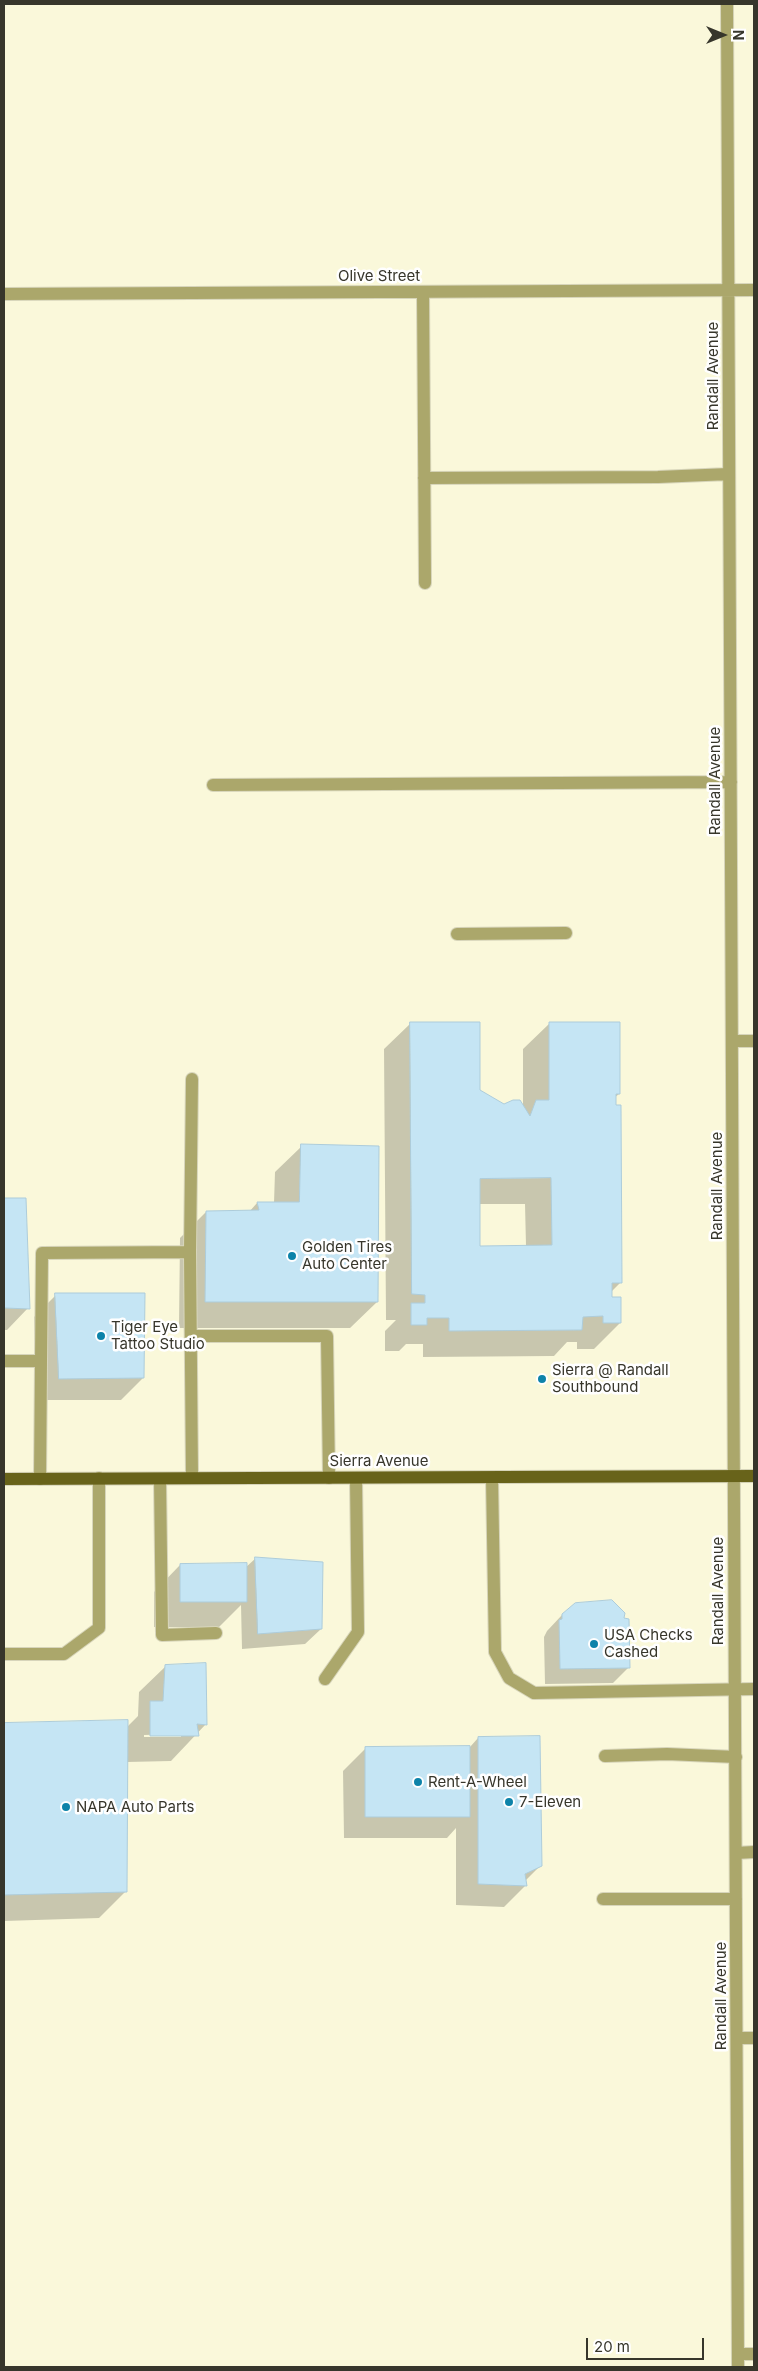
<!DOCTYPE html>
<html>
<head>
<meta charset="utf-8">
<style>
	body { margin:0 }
	#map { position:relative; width:758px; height:2371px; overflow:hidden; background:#faf8da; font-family:Inter,sans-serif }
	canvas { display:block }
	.frame { position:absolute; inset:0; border:5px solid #37362b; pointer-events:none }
	.north { position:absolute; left:698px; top:10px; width:50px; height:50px; -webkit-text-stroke:4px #fff; paint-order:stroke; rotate:90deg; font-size:14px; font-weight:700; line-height:20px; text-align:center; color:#37362b }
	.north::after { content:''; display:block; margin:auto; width:18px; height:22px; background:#37362b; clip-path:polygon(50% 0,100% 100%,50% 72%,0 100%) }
	.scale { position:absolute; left:586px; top:2338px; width:118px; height:22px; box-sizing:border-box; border:2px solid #37362b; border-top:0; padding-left:6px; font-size:15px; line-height:18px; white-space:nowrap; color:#37362b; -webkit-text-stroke:4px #fff; paint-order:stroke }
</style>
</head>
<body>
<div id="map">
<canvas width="758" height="2371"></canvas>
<div class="frame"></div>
<div class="north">N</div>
<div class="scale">20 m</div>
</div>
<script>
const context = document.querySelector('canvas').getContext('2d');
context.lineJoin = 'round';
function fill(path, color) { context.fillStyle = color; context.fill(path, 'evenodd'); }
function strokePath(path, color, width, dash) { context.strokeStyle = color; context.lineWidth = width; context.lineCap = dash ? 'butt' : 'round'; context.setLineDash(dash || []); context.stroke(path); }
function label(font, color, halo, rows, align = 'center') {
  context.font = font + ' Inter,sans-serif'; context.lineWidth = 5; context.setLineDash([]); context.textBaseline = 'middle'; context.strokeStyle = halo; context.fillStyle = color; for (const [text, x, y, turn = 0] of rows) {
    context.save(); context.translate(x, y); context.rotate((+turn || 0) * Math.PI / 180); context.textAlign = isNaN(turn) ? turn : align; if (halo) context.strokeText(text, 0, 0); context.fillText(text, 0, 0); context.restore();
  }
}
const shadow = new Path2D(`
	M 411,1023 L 479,1091 L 504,1105 L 523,1108 L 523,1049 L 550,1023 L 619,1094 L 614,1098 L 621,1282 L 611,1292 L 611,1298 L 620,1323 L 594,1349 L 577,1349 L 577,1342 L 567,1342 L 554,1356 L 423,1357 L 423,1344 L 406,1344 L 399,1351 L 385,1351 L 385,1331 L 396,1320 L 386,1320 L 384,1049 ZM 479,1204 L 525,1204 L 526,1246 L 479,1247 Z
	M 302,1146 L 377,1302 L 350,1328 L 179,1328 L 180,1238 L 206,1212 L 249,1212 L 257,1203 L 274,1203 L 275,1172 Z
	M 4,1199 L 25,1199 L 28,1308 L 7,1330 L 4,1330 Z
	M 56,1295 L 143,1378 L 121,1400 L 37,1400 L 34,1317 Z
	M 256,1558 L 321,1629 L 305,1644 L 242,1649 L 241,1605 L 219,1627 L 154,1627 L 154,1592 L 180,1565 L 245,1568 Z
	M 562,1615 L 629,1667 L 613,1683 L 545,1684 L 544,1637 L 547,1631 Z
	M 166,1666 L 206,1724 L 171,1761 L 127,1762 L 126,1891 L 99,1918 L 4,1921 L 4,1724 L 127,1722 L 127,1727 L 138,1716 L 139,1692 ZM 181,1734 L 181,1737 L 144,1737 L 144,1735 Z
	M 478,1738 L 540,1866 L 525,1881 L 526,1885 L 504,1907 L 456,1905 L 456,1828 L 447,1838 L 344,1838 L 343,1771 L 365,1749 L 470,1747 Z`);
const building = new Path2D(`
	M 410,1022 L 480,1022 L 480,1090 L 504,1104 L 513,1100 L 520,1100 L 530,1116 L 536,1100 L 549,1100 L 549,1022 L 620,1022 L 620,1094 L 616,1094 L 616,1105 L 621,1105 L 622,1283 L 612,1283 L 612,1297 L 621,1297 L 621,1323 L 603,1323 L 603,1316 L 583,1317 L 582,1330 L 449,1331 L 449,1318 L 427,1318 L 427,1325 L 411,1325 L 411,1303 L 425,1303 L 425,1295 L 412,1294 ZM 551,1178 L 552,1245 L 480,1246 L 480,1179 Z
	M 301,1144 L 379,1146 L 378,1302 L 205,1302 L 206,1211 L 259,1210 L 257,1202 L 299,1202 Z
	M 4,1198 L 26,1198 L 30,1309 L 4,1308 Z
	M 55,1293 L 145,1293 L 144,1378 L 59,1379 Z
	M 255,1557 L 323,1562 L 322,1629 L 258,1634 Z
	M 247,1563 L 247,1602 L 180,1602 L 180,1564 Z
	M 612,1600 L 625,1613 L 624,1618 L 629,1619 L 630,1668 L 560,1669 L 559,1620 L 562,1619 L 562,1614 L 575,1603 Z
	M 206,1663 L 207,1725 L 197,1724 L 199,1736 L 150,1736 L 150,1701 L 163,1701 L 165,1665 Z
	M 128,1720 L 127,1892 L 4,1895 L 4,1723 Z
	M 540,1736 L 542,1866 L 525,1874 L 527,1886 L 478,1884 L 478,1737 Z
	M 470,1746 L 470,1817 L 365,1817 L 365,1747 Z`);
const minor = new Path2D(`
	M 727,4 L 738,2367
	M 423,292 L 425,583
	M 4,294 L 754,290
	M 424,478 L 658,477 L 729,474
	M 213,785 L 731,782
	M 457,934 L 566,933
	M 732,1041 L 754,1041
	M 190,1252 L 192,1079
	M 191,1336 L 327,1336 L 329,1478
	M 4,1361 L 41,1361 L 42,1253 L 190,1252 L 192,1478
	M 492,1478 L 495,1652 L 509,1678 L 534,1693 L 754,1689
	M 40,1479 L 41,1361
	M 160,1479 L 162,1635 L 216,1633
	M 4,1654 L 64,1654 L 99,1628 L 99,1478
	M 325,1679 L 358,1632 L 356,1478
	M 605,1756 L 667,1754 L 736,1757
	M 736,1853 L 754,1852
	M 603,1899 L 736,1899
	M 737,2038 L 754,2038
	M 738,2354 L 754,2354`);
const major = new Path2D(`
	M 4,1479 L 754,1476`);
const markers = [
	[292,1256,5,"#0d83a9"],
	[101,1336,5,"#0d83a9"],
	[542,1379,5,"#0d83a9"],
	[594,1644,5,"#0d83a9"],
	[418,1782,5,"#0d83a9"],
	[509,1802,5,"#0d83a9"],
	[66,1807,5,"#0d83a9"]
];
const streetNames = [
	["Olive Street",379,276],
	["Randall Avenue",713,376,-90],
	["Randall Avenue",715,781,-90],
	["Randall Avenue",717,1186,-90],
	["Sierra Avenue",379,1461],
	["Randall Avenue",718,1591,-90],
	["Randall Avenue",721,1996,-90]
];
const poiNames = [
	["Golden Tires",302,1247],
	["Auto Center",302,1264],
	["Tiger Eye",111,1327],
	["Tattoo Studio",111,1344],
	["Sierra @ Randall",552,1370],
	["Southbound",552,1387],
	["USA Checks",604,1635],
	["Cashed",604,1652],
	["Rent-A-Wheel",428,1782],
	["7-Eleven",519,1802],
	["NAPA Auto Parts",76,1807]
];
fill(shadow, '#0003');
fill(building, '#c5e5f4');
strokePath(building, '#adccda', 1);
strokePath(minor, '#d7d5ba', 14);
strokePath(major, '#d7d5ba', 14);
strokePath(minor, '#aba76b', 12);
strokePath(major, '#68631a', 12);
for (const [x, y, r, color] of markers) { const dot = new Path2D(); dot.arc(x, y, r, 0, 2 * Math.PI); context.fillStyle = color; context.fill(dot); strokePath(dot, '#fff', 2); }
label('15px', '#37362b', '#fff', streetNames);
label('15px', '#37362b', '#fff', poiNames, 'left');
</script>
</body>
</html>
